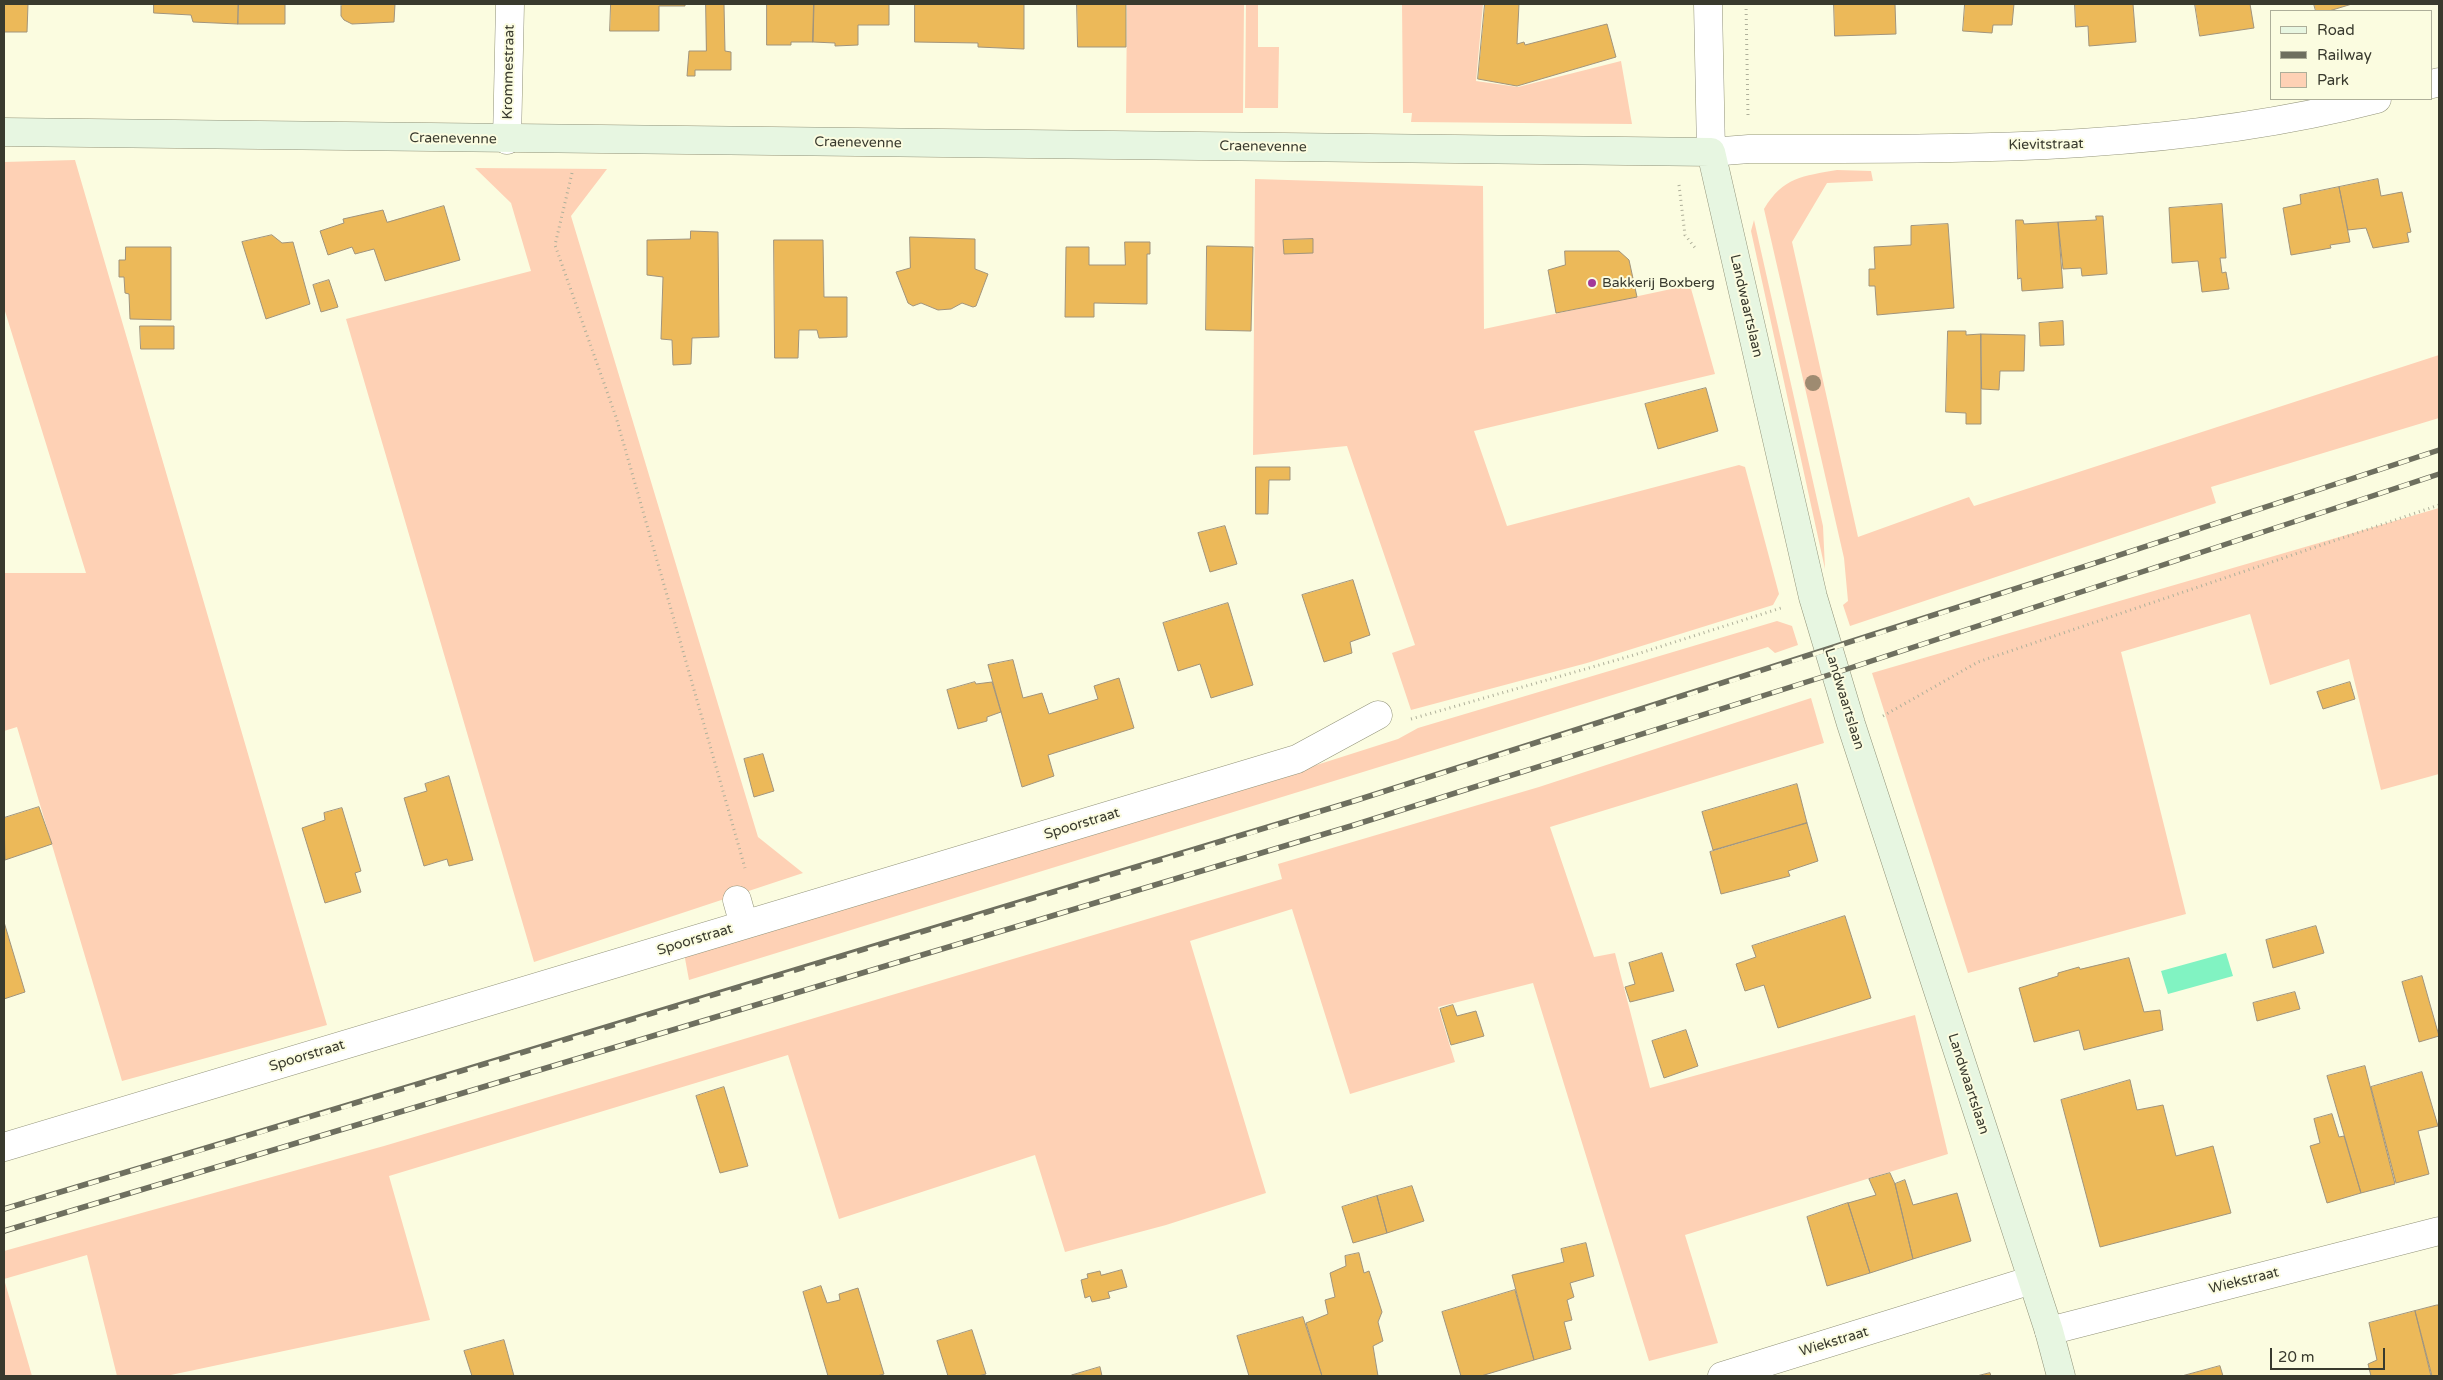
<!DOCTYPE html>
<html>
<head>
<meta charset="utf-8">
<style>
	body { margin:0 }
	#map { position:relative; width:2443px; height:1380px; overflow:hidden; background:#fbfce0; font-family:"Varela Round",sans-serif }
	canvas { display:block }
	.frame { position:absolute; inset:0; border:5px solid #393a2e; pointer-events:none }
	.legend { position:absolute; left:2270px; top:10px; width:162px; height:90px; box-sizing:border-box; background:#fbfce0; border:1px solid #adae99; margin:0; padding:6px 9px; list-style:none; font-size:15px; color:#393a2e }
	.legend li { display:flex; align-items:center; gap:10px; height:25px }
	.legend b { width:25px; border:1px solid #adae99 }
	.scale { position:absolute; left:2270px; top:1348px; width:115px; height:22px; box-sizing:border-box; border:2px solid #393a2e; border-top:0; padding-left:6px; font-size:15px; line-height:18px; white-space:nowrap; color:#393a2e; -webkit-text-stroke:4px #fbfce0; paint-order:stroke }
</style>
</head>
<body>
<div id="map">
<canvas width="2443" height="1380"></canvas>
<div class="frame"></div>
<ul class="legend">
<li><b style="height:6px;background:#e7f6e1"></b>Road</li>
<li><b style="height:6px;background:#6e6f5f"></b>Railway</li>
<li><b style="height:14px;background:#fed1b5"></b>Park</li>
</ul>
<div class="scale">20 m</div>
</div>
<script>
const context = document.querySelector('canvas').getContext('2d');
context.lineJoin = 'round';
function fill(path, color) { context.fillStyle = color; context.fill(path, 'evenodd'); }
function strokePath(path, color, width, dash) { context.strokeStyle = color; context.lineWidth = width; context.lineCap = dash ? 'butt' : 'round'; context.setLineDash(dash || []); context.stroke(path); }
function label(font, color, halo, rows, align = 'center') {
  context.font = font + ' "Varela Round",sans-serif'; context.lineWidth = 4; context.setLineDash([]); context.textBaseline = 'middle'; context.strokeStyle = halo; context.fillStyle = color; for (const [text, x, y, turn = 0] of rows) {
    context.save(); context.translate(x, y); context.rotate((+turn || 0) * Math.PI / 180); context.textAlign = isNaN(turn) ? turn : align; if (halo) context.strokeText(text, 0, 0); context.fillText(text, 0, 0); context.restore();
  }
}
const green = new Path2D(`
	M 1127,4 L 1244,4 L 1243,113 L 1126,113 Z
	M 1246,4 L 1258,4 L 1258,47 L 1279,47 L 1278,108 L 1245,108 Z
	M 1402,4 L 1483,4 L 1476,81 L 1518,87 L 1621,61 L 1632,124 L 1411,122 L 1412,113 L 1403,113 Z
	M 75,160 L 327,1025 L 122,1081 L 17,727 L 4,731 L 4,573 L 86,573 L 4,308 L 4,162 Z
	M 475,168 L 607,169 L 571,216 L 758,837 L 803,873 L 534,962 L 346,319 L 531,271 L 511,203 Z
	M 1837,170 L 1871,171 L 1873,181 L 1827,183 L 1792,242 L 1858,537 L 1969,497 L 1974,506 L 2439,355 L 2439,418 L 2211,487 L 2216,503 L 1850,626 L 1843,605 L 1848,601 L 1844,558 L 1764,209 C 1783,177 1803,176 1837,170 Z
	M 1255,179 L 1483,186 L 1484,329 L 1690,285 L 1715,374 L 1474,431 L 1507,526 L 1739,465 L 1745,467 L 1779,594 L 1773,605 L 1587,663 L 1411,710 L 1392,653 L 1415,645 L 1347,446 L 1253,455 Z
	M 1754,220 L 1823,526 L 1825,569 L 1751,231 Z
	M 2439,508 L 2439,774 L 2381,790 L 2349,659 L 2270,685 L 2250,614 L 2121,652 L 2186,914 L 1968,973 L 1872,673 Z
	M 1777,621 L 1792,626 L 1798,645 L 1775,653 L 1768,647 L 689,980 L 684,953 L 1304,769 L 1398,739 L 1418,728 Z
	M 1811,698 L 1824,743 L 1550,827 L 1594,957 L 1615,953 L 1650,1088 L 1915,1015 L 1948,1154 L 1685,1235 L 1718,1343 L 1649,1361 L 1533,983 L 1438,1007 L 1455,1062 L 1350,1094 L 1292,909 L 1190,941 L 1266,1193 L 1166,1225 L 1065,1252 L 1035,1155 L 839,1219 L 788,1055 L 389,1176 L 430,1320 L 166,1376 L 117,1376 L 87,1255 L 4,1279 L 32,1376 L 4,1376 L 4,1251 L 384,1146 L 1282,879 L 1278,864 L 1539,787 Z`);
const water = new Path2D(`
	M 2226,953 L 2233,976 L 2168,994 L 2161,971 Z`);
const building = new Path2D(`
	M 4,4 L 28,4 L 27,32 L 4,32 Z
	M 154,4 L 238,4 L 238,24 L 193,22 L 191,15 L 154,13 Z
	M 239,4 L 285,4 L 285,24 L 238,24 Z
	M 343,4 L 395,4 L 394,22 L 352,24 L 344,20 L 341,16 L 341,6 Z
	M 611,4 L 685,4 L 685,6 L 659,6 L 659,31 L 610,31 Z
	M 706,4 L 724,4 L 725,51 L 731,52 L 731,70 L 695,70 L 695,76 L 687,76 L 689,51 L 706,51 Z
	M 767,4 L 814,4 L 813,42 L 791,42 L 791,45 L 767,45 Z
	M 814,4 L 889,4 L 889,25 L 858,25 L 858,45 L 835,46 L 835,43 L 813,42 Z
	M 915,4 L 1024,4 L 1024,49 L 978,47 L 978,43 L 915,42 Z
	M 1077,4 L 1126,4 L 1126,47 L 1078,47 Z
	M 1485,4 L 1519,4 L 1517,44 L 1524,42 L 1525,45 L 1607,24 L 1616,57 L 1517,86 L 1478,79 Z
	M 1834,4 L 1895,4 L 1896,34 L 1835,36 Z
	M 1965,4 L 2014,4 L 2012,25 L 1993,25 L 1992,33 L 1963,31 Z
	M 2075,4 L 2133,4 L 2136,42 L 2089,46 L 2088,26 L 2076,27 Z
	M 2195,4 L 2250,4 L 2254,28 L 2200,36 Z
	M 2314,4 L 2352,4 L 2329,11 L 2316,11 Z
	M 2378,179 L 2381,196 L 2402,192 L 2411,232 L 2407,233 L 2409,242 L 2373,248 L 2366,228 L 2348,230 L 2339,187 Z
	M 2339,187 L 2350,242 L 2330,245 L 2331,248 L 2291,255 L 2283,208 L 2301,204 L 2300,195 Z
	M 2222,204 L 2226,258 L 2220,258 L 2222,273 L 2226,272 L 2229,289 L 2202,292 L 2198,261 L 2172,263 L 2169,208 Z
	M 444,206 L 460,260 L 385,281 L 374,249 L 355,254 L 352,247 L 328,255 L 320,231 L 344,223 L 343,219 L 383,210 L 387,222 Z
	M 2096,216 L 2103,216 L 2107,274 L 2082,276 L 2081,268 L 2063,269 L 2058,222 L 2096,220 Z
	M 2016,220 L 2023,220 L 2024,224 L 2058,222 L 2063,288 L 2022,291 L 2021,278 L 2018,279 Z
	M 1948,224 L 1954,308 L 1877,315 L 1875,286 L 1869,286 L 1869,269 L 1875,269 L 1874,247 L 1911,245 L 1911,226 Z
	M 691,231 L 718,232 L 719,337 L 692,338 L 691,364 L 673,365 L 672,340 L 661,339 L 663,277 L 647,275 L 647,240 L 690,239 Z
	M 272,235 L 282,243 L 293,242 L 310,304 L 266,319 L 242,242 Z
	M 910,237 L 975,239 L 975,269 L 988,274 L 976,306 L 973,307 L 962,303 L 951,309 L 938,310 L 921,303 L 913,306 L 908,303 L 896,272 L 910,268 Z
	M 1313,239 L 1313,253 L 1284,254 L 1283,240 Z
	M 774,240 L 823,240 L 824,297 L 847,297 L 847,337 L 819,338 L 817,330 L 799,330 L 798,358 L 775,358 Z
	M 1125,242 L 1150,242 L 1150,254 L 1147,254 L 1147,304 L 1094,303 L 1094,317 L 1065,317 L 1066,247 L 1089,247 L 1089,265 L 1125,265 Z
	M 1207,246 L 1253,247 L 1251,331 L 1206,330 Z
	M 126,247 L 171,247 L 171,320 L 130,319 L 129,294 L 125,293 L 124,277 L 119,277 L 119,260 L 125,260 Z
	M 1565,251 L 1619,251 L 1629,260 L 1637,297 L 1556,313 L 1548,270 L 1565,265 Z
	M 329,280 L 338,307 L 321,312 L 313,285 Z
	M 2063,321 L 2064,345 L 2040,346 L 2039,323 Z
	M 140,326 L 174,326 L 174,349 L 141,349 Z
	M 1948,331 L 1966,331 L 1966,335 L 1981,334 L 1981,424 L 1966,424 L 1966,413 L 1946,412 Z
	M 1981,334 L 2025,335 L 2024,371 L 2000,371 L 1999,390 L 1982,389 Z
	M 1706,388 L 1718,431 L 1658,449 L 1645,404 Z
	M 1256,467 L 1290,467 L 1290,480 L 1269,480 L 1268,514 L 1256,514 Z
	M 1225,526 L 1237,564 L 1210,572 L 1198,533 Z
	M 1353,580 L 1370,635 L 1350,642 L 1352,653 L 1324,662 L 1302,595 Z
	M 1228,603 L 1253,685 L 1211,698 L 1200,664 L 1178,671 L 1163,623 Z
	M 1013,660 L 1023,698 L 1042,693 L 1049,714 L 1098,699 L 1094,686 L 1119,678 L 1134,728 L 1048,755 L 1054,776 L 1022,787 L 988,665 Z
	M 975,682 L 976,684 L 992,682 L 1001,712 L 987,717 L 987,721 L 958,729 L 947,690 Z
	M 2350,682 L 2355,699 L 2323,709 L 2317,692 Z
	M 763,754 L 774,791 L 754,797 L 744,759 Z
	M 449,776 L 473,860 L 449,866 L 447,859 L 424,866 L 404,798 L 427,791 L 425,784 Z
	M 1797,784 L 1807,823 L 1713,850 L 1702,812 Z
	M 39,807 L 52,844 L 5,860 L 4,818 Z
	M 342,808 L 361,871 L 355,873 L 361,892 L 325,903 L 302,828 L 325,820 L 324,813 Z
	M 1807,823 L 1818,861 L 1788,871 L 1790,876 L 1721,894 L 1710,852 Z
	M 1845,916 L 1871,998 L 1778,1028 L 1764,985 L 1745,991 L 1736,964 L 1756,957 L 1752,946 Z
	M 4,922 L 25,992 L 4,999 Z
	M 2316,926 L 2324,953 L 2273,968 L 2266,940 Z
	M 1662,953 L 1674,991 L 1630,1002 L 1625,987 L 1635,984 L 1629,963 Z
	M 2129,958 L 2144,1012 L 2160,1010 L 2163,1030 L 2084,1050 L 2079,1030 L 2034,1042 L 2019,988 L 2058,976 L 2058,973 L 2079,967 L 2080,969 Z
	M 2422,976 L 2439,1036 L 2419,1042 L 2402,982 Z
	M 2295,992 L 2300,1009 L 2257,1021 L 2253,1003 Z
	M 1453,1005 L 1457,1016 L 1476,1011 L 1484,1036 L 1451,1045 L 1440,1009 Z
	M 1686,1030 L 1698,1066 L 1664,1078 L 1652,1041 Z
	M 2365,1066 L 2395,1184 L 2361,1193 L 2327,1076 Z
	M 2422,1072 L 2438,1126 L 2418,1131 L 2429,1174 L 2396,1183 L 2371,1087 Z
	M 2130,1080 L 2137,1110 L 2163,1105 L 2176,1156 L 2213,1146 L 2231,1213 L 2100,1247 L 2061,1100 Z
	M 724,1087 L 748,1166 L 720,1173 L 696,1096 Z
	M 2332,1114 L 2339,1137 L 2344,1136 L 2361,1193 L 2327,1203 L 2310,1146 L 2320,1143 L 2314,1119 Z
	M 1890,1173 L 1895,1184 L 1913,1259 L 1870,1273 L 1848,1203 L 1876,1195 L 1869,1179 Z
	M 1905,1180 L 1913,1205 L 1957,1193 L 1971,1241 L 1913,1259 L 1895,1184 Z
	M 1412,1186 L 1424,1221 L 1387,1233 L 1377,1196 Z
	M 1377,1196 L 1387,1233 L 1353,1243 L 1342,1207 Z
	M 1848,1203 L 1870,1273 L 1827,1286 L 1807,1217 Z
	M 1586,1243 L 1594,1276 L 1570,1283 L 1574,1297 L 1567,1300 L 1572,1320 L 1564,1322 L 1571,1349 L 1534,1360 L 1512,1275 L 1564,1262 L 1561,1249 Z
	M 1359,1253 L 1364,1273 L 1369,1271 L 1382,1312 L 1378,1322 L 1383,1341 L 1373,1346 L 1378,1376 L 1322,1376 L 1306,1323 L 1328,1314 L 1325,1300 L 1335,1297 L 1330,1273 L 1346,1266 L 1345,1256 Z
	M 1122,1270 L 1127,1287 L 1108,1292 L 1110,1298 L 1092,1302 L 1090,1296 L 1085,1298 L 1081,1280 L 1088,1278 L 1087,1274 L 1100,1271 L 1101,1275 Z
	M 821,1286 L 827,1303 L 840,1300 L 839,1294 L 858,1288 L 884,1374 L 877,1376 L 828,1376 L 803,1292 Z
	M 1515,1290 L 1534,1360 L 1481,1376 L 1461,1376 L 1442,1312 Z
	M 2437,1305 L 2439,1305 L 2439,1376 L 2432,1376 L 2415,1311 Z
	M 2415,1311 L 2431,1376 L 2371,1376 L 2368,1364 L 2377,1360 L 2369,1323 Z
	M 1303,1317 L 1322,1376 L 1249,1376 L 1237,1336 Z
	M 972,1330 L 986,1374 L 978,1376 L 948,1376 L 937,1341 Z
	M 504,1340 L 514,1376 L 472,1376 L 464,1351 Z
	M 2220,1366 L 2223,1376 L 2182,1376 Z
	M 1100,1367 L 1102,1376 L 1072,1375 Z
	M 1990,1373 L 1991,1376 L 1977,1376 Z`);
const path = new Path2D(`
	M 1746,4 L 1748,116
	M 572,173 L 555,245 L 616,417 L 745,868
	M 1679,185 L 1685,235 L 1696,249
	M 1883,716 L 1978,662 L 2439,505
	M 1411,719 L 1634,655 L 1781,608`);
const street = new Path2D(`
	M 1708,4 L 1711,152 L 1749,149 C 1958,149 2173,152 2377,99
	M 2432,84 L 2439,82
	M 507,140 L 510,4
	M 737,900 L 744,925
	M 4,1147 L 1297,759 L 1378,715
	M 2049,1331 L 2439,1231
	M 1722,1376 L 2032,1280`);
const secondary = new Path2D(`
	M 4,132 L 1711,152 L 1813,597 L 1851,724 L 2049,1331 L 2061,1376`);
const rail = new Path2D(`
	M 4,1209 C 454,1074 905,941 1354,801 C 1717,687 2078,569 2439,450
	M 4,1231 L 1351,826 L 1835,673 L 2439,474`);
const trees = [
	[1813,383]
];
const markers = [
	[1592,283,5,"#a23899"]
];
const streetNames = [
	["Krommestraat",509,72,-89],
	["Craenevenne",453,139,1],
	["Craenevenne",858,143,1],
	["Kievitstraat",2046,145,-1],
	["Craenevenne",1263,147,1],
	["Landwaartslaan",1746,306,77],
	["Landwaartslaan",1844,699,73],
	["Spoorstraat",1082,824,-17],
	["Spoorstraat",695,940,-17],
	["Spoorstraat",307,1056,-17],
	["Landwaartslaan",1968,1084,72],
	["Wiekstraat",2244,1281,-14],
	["Wiekstraat",1834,1342,-17]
];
const poiNames = [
	["Bakkerij Boxberg",1602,283]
];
fill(green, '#fed1b5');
fill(water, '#81f3c2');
fill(building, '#ecb959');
strokePath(building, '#a1947c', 1);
strokePath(street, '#929379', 29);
strokePath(secondary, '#929379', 29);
strokePath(path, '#afb09a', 3, [1, 4]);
strokePath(street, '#fff', 28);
strokePath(secondary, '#e7f6e1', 28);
strokePath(rail, '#6e6f5f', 5.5);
strokePath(rail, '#fbfce0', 4, [11]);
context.fillStyle = '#9e8b71';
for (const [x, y] of trees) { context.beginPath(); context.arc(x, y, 8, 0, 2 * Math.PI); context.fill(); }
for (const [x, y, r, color] of markers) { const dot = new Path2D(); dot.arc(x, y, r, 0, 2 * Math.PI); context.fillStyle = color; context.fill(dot); strokePath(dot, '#fbfce0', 2); }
label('14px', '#393a2e', '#fbfce0', streetNames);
label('14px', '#393a2e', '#fbfce0', poiNames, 'left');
</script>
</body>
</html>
